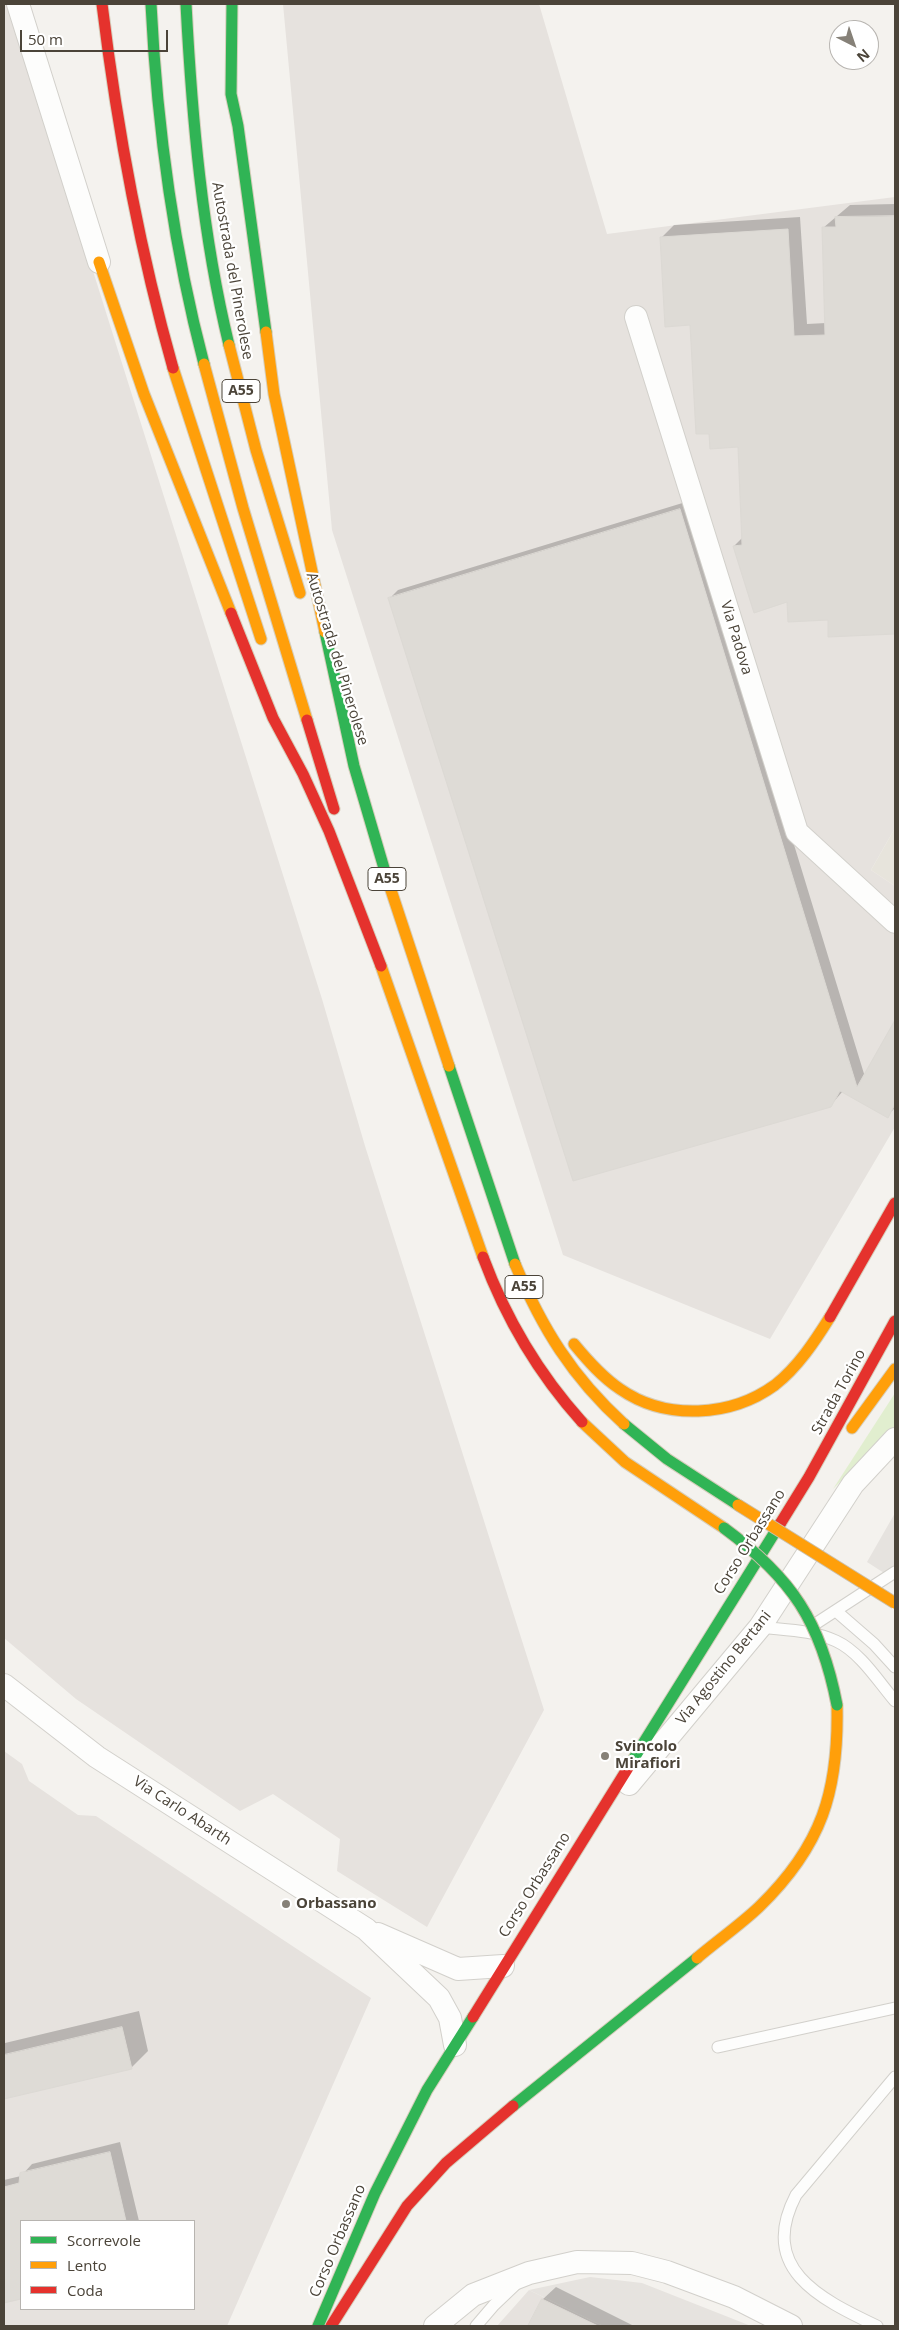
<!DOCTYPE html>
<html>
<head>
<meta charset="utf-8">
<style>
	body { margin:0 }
	#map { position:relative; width:899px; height:2330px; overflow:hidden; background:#f4f2ee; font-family:"Open Sans",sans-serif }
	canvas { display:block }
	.frame { position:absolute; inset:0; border:5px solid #4b4439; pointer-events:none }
	.legend { position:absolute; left:20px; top:2220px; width:175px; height:90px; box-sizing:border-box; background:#fff; border:1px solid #b7b4b0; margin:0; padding:6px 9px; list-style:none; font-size:15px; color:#4b4439 }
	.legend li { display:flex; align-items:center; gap:10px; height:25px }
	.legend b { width:25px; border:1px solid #b7b4b0 }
	.north { position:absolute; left:829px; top:20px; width:50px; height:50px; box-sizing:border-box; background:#fff; border:1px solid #b7b4b0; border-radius:50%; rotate:139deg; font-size:14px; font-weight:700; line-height:20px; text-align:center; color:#4b4439 }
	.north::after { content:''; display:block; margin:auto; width:18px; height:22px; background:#868178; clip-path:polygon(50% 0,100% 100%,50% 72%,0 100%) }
	.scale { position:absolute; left:20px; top:30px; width:148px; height:22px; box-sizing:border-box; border:2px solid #4b4439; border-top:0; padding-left:6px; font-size:15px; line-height:18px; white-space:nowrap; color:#4b4439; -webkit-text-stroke:4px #fff; paint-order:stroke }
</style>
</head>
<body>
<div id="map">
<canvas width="899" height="2330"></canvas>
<div class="frame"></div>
<ul class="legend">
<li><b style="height:6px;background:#30b455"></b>Scorrevole</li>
<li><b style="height:6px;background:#ff9f0a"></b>Lento</li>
<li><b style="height:6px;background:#e5322d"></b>Coda</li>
</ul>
<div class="north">N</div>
<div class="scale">50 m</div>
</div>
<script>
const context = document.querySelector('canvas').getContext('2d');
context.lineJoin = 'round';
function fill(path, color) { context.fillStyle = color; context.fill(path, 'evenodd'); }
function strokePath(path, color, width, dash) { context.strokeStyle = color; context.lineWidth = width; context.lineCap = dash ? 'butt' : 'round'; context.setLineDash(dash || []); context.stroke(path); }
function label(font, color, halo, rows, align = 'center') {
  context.font = font + ' "Open Sans",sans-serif'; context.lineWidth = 4.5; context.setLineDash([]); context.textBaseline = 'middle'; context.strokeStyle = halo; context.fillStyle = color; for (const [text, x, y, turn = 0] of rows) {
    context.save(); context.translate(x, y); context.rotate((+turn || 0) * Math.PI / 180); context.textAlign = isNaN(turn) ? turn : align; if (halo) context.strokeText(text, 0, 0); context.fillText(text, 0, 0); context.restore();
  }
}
const residential = new Path2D(`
	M 895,828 L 895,886 L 871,870 Z`);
const industrial = new Path2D(`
	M 4,4 L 9,4 L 322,999 L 365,1146 L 544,1710 L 427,1927 L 337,1871 L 340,1839 L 273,1794 L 240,1811 L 76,1699 L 4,1638 Z
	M 283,4 L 539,4 L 607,234 L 895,197 L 895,828 L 871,870 L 895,886 L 895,1127 L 770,1339 L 563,1255 L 332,530 Z
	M 4,1751 L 22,1764 L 29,1781 L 78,1815 L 96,1816 L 371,1998 L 227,2326 L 4,2326 ZM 21,2221 L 194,2221 L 194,2309 L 21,2309 Z
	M 529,2290 L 603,2326 L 497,2326 Z`);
const green = new Path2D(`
	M 895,1393 L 895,1427 L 833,1489 Z`);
const parking = new Path2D(`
	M 895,1513 L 895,1580 L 867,1562 Z
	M 590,2277 L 642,2283 L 751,2326 L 603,2326 L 529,2290 Z`);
const shadow = new Path2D(`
	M 895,204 L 895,632 L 830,636 L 829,619 L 789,600 L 734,546 L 743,537 L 739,446 L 691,324 L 661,238 L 674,225 L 800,217 L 807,324 L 826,323 L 823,228 L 850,205 Z
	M 689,501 L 865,1077 L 895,1025 L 895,1108 L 887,1116 L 843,1091 L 830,1106 L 390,598 L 398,590 Z
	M 139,2011 L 148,2051 L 131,2068 L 4,2098 L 5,2043 Z
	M 120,2142 L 139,2221 L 21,2221 L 21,2298 L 4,2302 L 4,2180 L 21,2176 L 32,2164 Z
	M 556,2287 L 634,2326 L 529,2326 L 543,2299 Z`);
const building = new Path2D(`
	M 895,216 L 895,634 L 828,637 L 828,620 L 788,622 L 787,602 L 754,613 L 733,546 L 742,545 L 738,447 L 710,449 L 709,434 L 696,434 L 690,325 L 665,327 L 660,237 L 788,229 L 794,336 L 825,335 L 822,227 L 836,227 L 835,217 Z
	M 680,509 L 857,1087 L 895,1020 L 895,1104 L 888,1118 L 840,1091 L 831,1107 L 573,1181 L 388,598 Z
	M 122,2027 L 132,2069 L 4,2099 L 4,2055 Z
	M 110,2152 L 126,2221 L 21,2221 L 21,2299 L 4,2303 L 4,2187 L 19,2183 L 20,2173 Z
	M 542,2299 L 598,2326 L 528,2326 Z`);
const lane = new Path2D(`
	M 836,1611 L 874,1644 L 895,1667
	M 812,1626 L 895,1572
	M 760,1627 C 785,1630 813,1630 836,1641 C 860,1652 878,1681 895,1701
	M 718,2047 L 895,2008
	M 476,2326 L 494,2305 L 515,2285
	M 877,2326 C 818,2298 758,2268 796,2195 L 895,2077`);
const street = new Path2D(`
	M 18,4 L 99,262
	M 636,317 L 797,832 L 895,922
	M 4,1685 L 97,1757 L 366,1929 L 439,1998 L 450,2018 L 455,2045
	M 629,1784 L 760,1627 L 853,1484 L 895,1439
	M 378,1934 L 458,1969 L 503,1966
	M 435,2326 L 473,2295 L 529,2273 L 577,2262 L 632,2263 L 667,2272 L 734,2297 L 791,2326`);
const fast = new Path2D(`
	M 151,4 C 157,126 173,246 204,364
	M 186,4 C 192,118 202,234 229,345
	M 232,4 L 231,94 L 238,126 L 266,332
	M 325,632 L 354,766 L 386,875
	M 449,1066 L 515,1264
	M 624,1424 L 667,1459 L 738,1505
	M 631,1763 L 780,1524
	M 513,2106 L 697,1958
	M 318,2326 L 375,2193 L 427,2090 L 473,2017`);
const slow = new Path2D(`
	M 99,262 L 144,394 L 231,613
	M 266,332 L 274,394 L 325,632
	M 229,345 L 256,450 L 300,593
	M 204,364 L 243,508 L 307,720
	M 173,368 L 261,639
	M 386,875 L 449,1066
	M 381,966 L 483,1257
	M 515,1264 C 542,1328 572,1377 624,1424
	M 574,1344 C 588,1361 602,1377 620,1389 C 666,1421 731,1417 775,1385 C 798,1367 815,1341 830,1317
	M 582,1422 L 625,1462 L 724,1528
	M 852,1428 L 895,1369
	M 697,1958 C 717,1941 740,1925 759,1907 C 822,1846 839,1791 837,1705`);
const jam = new Path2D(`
	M 102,4 C 117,127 139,248 173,368
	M 231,613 L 273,718 L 303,774 L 329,831 L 381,966
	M 307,720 L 334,809
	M 483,1257 C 506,1319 537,1372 582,1422
	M 830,1317 L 895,1203
	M 780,1524 L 809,1477 L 895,1321
	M 473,2017 L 631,1763
	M 331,2326 L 407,2206 L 446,2163 L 513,2106`);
const fastBridge = new Path2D(`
	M 724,1528 C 792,1578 821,1622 837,1705`);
const slowBridge = new Path2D(`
	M 738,1505 L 895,1603`);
const markers = [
	[605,1756,5,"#868178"],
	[286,1904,5,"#868178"]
];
const shields = [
	[241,391,38],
	[387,879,38],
	[524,1287,38]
];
const shieldNames = [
	["A55",241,391],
	["A55",387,879],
	["A55",524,1287]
];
const streetNames = [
	["Autostrada del Pinerolese",232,271,80],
	["Via Padova",736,638,73],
	["Autostrada del Pinerolese",337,659,73],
	["Strada Torino",839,1392,-61],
	["Corso Orbassano",750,1542,-58],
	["Via Agostino Bertani",724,1668,-51],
	["Via Carlo Abarth",182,1811,33],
	["Corso Orbassano",535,1885,-58],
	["Corso Orbassano",338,2241,-67]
];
const poiNames = [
	["Svincolo",615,1747],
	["Mirafiori",615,1764],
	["Orbassano",296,1904]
];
fill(residential, '#e7e4dc');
fill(industrial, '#e6e2de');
fill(green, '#e1eecf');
fill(parking, '#e6e3df');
fill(shadow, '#0003');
fill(building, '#dedbd6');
strokePath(building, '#dcd9d4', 1);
strokePath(lane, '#d2d0cb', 13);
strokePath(street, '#d2d0cb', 24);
strokePath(fast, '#d6cebb', 13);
strokePath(slow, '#d6cebb', 13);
strokePath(jam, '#d6cebb', 13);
strokePath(lane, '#fdfdfc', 11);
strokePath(street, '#fdfdfc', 22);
strokePath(fast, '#30b455', 11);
strokePath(slow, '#ff9f0a', 11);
strokePath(jam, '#e5322d', 11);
strokePath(fastBridge, '#ccbfa9', 13, []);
strokePath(slowBridge, '#ccbfa9', 13, []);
strokePath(fastBridge, '#30b455', 11);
strokePath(slowBridge, '#ff9f0a', 11);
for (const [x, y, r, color] of markers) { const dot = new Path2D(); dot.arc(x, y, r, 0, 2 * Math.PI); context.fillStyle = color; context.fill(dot); strokePath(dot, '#fff', 2); }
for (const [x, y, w] of shields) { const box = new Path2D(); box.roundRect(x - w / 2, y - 11.5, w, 23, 4); context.fillStyle = '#fff'; context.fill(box); strokePath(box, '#4b4439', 1); }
label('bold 14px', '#4b4439', null, shieldNames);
label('15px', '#4b4439', '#fff', streetNames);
label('bold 15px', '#4b4439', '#fff', poiNames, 'left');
</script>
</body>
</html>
